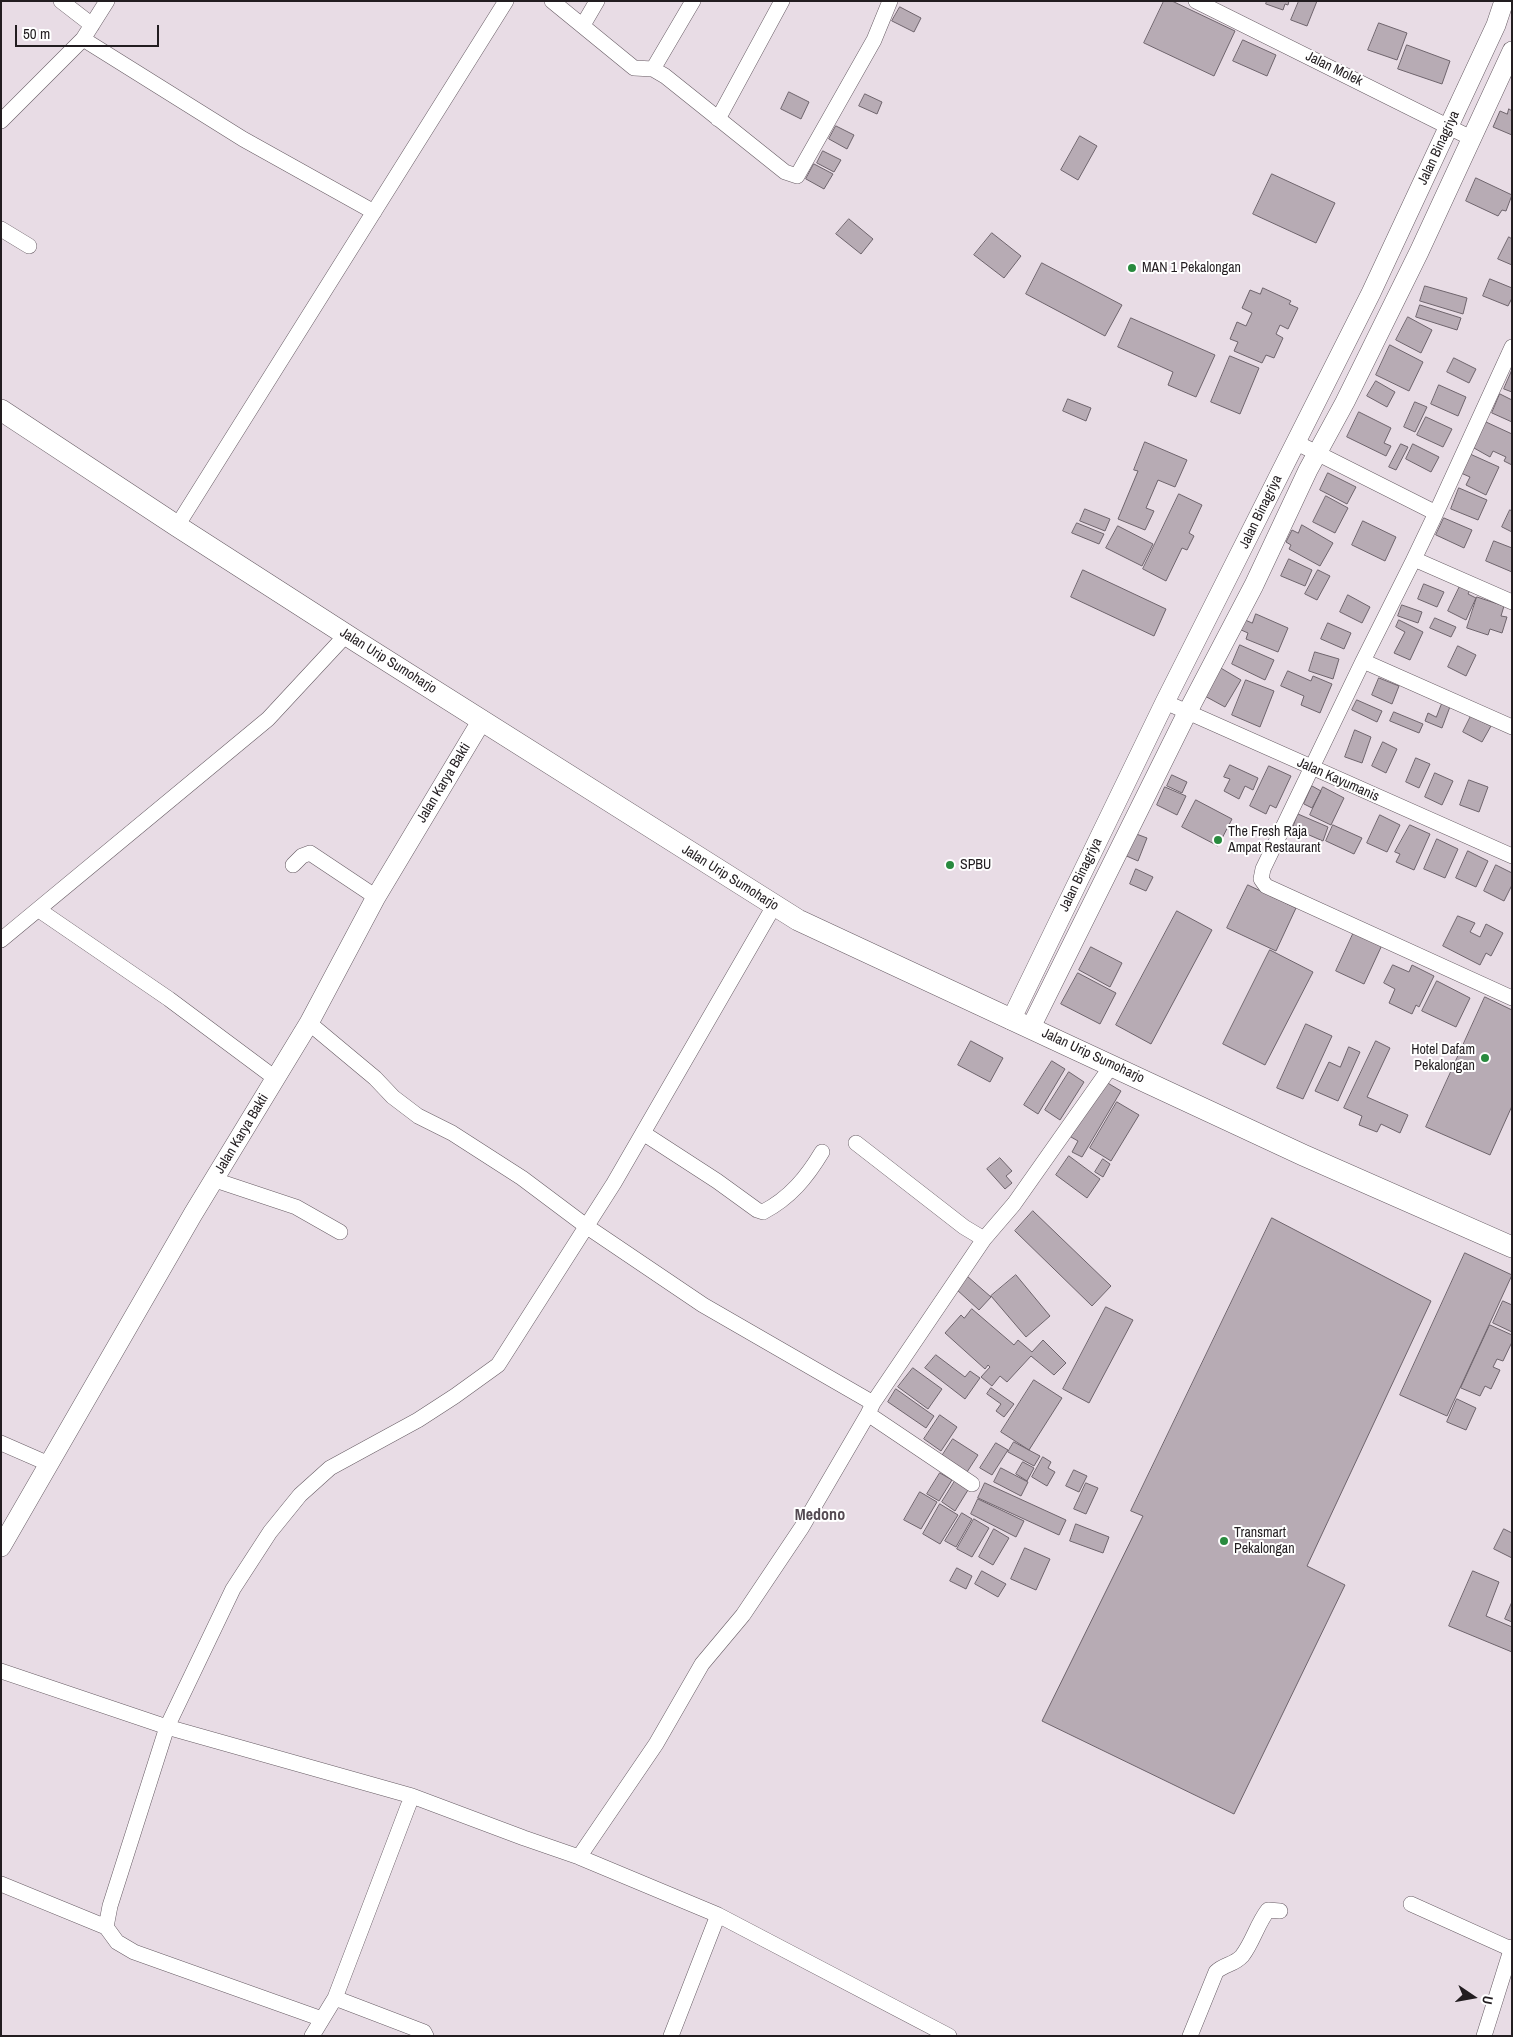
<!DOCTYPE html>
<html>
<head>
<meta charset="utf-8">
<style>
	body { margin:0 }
	#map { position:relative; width:1513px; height:2037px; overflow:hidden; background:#e8dce5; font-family:"Archivo Narrow",sans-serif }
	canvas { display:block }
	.frame { position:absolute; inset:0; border:2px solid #221d20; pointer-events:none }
	.north { position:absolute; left:1448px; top:1972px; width:50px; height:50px; -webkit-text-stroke:4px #fff; paint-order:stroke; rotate:102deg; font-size:14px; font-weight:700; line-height:20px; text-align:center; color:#221d20 }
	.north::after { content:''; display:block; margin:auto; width:18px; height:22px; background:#221d20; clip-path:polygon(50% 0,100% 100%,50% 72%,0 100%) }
	.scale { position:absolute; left:15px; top:25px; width:144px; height:22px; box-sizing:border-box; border:2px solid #221d20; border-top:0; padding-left:6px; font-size:15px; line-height:18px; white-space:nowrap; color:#221d20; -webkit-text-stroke:4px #fff; paint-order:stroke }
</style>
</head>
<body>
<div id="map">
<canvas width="1513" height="2037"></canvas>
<div class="frame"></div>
<div class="north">U</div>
<div class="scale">50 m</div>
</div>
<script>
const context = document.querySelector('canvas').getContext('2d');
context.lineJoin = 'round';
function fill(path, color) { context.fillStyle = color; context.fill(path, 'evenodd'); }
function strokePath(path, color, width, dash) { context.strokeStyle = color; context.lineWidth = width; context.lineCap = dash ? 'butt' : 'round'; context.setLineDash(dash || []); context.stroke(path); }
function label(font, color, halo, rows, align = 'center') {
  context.font = font + ' "Archivo Narrow",sans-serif'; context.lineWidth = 4; context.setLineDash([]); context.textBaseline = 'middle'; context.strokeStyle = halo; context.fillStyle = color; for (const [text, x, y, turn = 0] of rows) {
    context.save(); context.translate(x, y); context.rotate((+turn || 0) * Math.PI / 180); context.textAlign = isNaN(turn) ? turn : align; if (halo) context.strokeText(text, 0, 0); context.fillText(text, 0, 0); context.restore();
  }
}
const building = new Path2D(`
	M 1164,1 L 1172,1 L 1235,31 L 1214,76 L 1144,43 Z
	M 1267,1 L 1289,1 L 1288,5 L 1285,4 L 1283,10 L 1266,4 Z
	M 1299,1 L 1317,1 L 1307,26 L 1291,20 Z
	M 900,7 L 921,18 L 914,32 L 892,21 Z
	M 1379,23 L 1407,33 L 1397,60 L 1368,50 Z
	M 1243,40 L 1276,55 L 1267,76 L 1233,61 Z
	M 1407,45 L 1450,61 L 1442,84 L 1398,69 Z
	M 789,92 L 809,102 L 801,119 L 781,109 Z
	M 865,94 L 882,102 L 877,114 L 859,106 Z
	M 1509,109 L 1512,111 L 1512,135 L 1493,127 L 1500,111 L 1507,114 Z
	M 836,126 L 854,135 L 847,149 L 829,139 Z
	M 1080,136 L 1097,146 L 1078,180 L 1061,170 Z
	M 823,151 L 841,160 L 834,172 L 817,163 Z
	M 814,164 L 833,174 L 824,189 L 806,179 Z
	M 1272,174 L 1335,203 L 1316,243 L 1253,214 Z
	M 1476,178 L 1512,195 L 1506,211 L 1502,210 L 1498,216 L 1466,201 Z
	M 849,219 L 873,239 L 861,254 L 836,234 Z
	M 992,233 L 1021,256 L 1004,278 L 974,255 Z
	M 1509,237 L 1512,239 L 1512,265 L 1498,259 Z
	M 1042,263 L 1122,305 L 1105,336 L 1026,294 Z
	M 1490,279 L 1512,288 L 1512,298 L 1508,306 L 1483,296 Z
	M 1425,286 L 1467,298 L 1463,314 L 1420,301 Z
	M 1263,288 L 1291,301 L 1289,304 L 1298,308 L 1288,329 L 1280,325 L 1276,334 L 1283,338 L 1274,358 L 1266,355 L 1262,363 L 1234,351 L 1238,342 L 1230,339 L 1237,322 L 1246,326 L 1252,313 L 1242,308 L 1250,290 L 1260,294 Z
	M 1420,305 L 1461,318 L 1457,330 L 1416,317 Z
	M 1408,317 L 1432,330 L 1421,353 L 1396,340 Z
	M 1131,318 L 1215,355 L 1196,397 L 1168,385 L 1173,372 L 1118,347 Z
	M 1390,345 L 1423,362 L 1409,391 L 1376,375 Z
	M 1230,356 L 1259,368 L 1240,414 L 1211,402 Z
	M 1454,358 L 1476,369 L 1469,383 L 1447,372 Z
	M 1512,370 L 1512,392 L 1504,389 Z
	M 1376,381 L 1395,392 L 1387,407 L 1367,396 Z
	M 1439,385 L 1466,397 L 1458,416 L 1431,404 Z
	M 1500,394 L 1512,400 L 1512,422 L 1492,413 Z
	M 1068,399 L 1091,408 L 1086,421 L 1063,411 Z
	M 1415,402 L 1427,407 L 1415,432 L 1404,427 Z
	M 1359,412 L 1391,428 L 1384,443 L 1391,446 L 1386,456 L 1347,437 Z
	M 1426,417 L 1452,429 L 1443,447 L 1417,435 Z
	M 1486,422 L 1512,434 L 1512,465 L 1504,461 L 1506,457 L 1493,451 L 1490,457 L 1474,448 Z
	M 1145,442 L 1187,460 L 1175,487 L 1158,480 L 1146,508 L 1154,511 L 1145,530 L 1118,519 L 1138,471 L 1134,470 Z
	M 1401,444 L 1408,447 L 1396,470 L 1389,467 Z
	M 1413,444 L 1439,457 L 1431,472 L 1406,459 Z
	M 1470,454 L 1499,467 L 1486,495 L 1466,485 L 1470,477 L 1461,473 Z
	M 1328,473 L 1356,487 L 1347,504 L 1320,490 Z
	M 1459,488 L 1487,500 L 1478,520 L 1451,509 Z
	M 1179,494 L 1202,505 L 1189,533 L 1194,536 L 1187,550 L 1182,548 L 1166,581 L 1143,569 Z
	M 1326,496 L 1348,508 L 1335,533 L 1313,522 Z
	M 1085,509 L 1110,519 L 1105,531 L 1080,521 Z
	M 1510,510 L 1512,511 L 1512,532 L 1502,527 Z
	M 1444,518 L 1472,530 L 1464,548 L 1436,535 Z
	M 1363,521 L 1396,537 L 1385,561 L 1352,545 Z
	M 1077,523 L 1104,534 L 1099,544 L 1072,533 Z
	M 1302,525 L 1333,543 L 1320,566 L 1289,549 L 1291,545 L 1286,542 L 1292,530 L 1298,533 Z
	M 1118,526 L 1153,544 L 1142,566 L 1106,548 Z
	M 1494,541 L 1512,548 L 1512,572 L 1486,561 Z
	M 1289,559 L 1312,570 L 1305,586 L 1281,576 Z
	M 1083,570 L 1166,609 L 1154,636 L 1071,597 Z
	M 1318,570 L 1330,576 L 1317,600 L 1305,594 Z
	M 1424,584 L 1444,592 L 1437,607 L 1418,599 Z
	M 1461,584 L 1471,588 L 1468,594 L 1476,598 L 1466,620 L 1448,611 Z
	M 1348,595 L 1370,607 L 1362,623 L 1340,612 Z
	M 1477,597 L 1504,606 L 1501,616 L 1507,617 L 1502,633 L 1490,629 L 1488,635 L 1467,628 Z
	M 1402,605 L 1422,612 L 1418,623 L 1398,616 Z
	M 1256,614 L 1288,628 L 1278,652 L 1246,639 L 1248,633 L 1239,629 L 1243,619 L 1252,623 Z
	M 1435,618 L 1456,627 L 1451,637 L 1430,628 Z
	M 1399,620 L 1423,632 L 1410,660 L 1394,653 L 1405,632 L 1396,627 Z
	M 1328,623 L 1351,633 L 1344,649 L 1321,639 Z
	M 1240,645 L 1274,660 L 1265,680 L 1232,664 Z
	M 1458,646 L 1476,655 L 1466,676 L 1448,667 Z
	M 1315,652 L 1339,659 L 1333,679 L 1309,671 Z
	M 1219,667 L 1241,680 L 1225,707 L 1203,695 Z
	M 1288,671 L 1311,681 L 1313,676 L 1332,684 L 1320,713 L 1301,705 L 1304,696 L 1281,686 Z
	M 1379,678 L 1399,686 L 1392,704 L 1372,695 Z
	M 1246,680 L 1274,691 L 1260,727 L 1232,715 Z
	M 1357,700 L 1382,711 L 1377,722 L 1352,710 Z
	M 1443,701 L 1451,704 L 1442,728 L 1425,721 L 1428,713 L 1436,717 Z
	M 1394,712 L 1423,724 L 1419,733 L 1390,721 Z
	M 1471,716 L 1491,726 L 1482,742 L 1463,732 Z
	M 1355,730 L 1371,737 L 1362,763 L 1345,757 Z
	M 1383,742 L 1397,749 L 1386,773 L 1372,766 Z
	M 1416,758 L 1430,764 L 1419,788 L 1406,782 Z
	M 1230,765 L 1258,778 L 1253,790 L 1245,786 L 1239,799 L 1224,791 L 1230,779 L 1224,777 Z
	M 1269,766 L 1291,776 L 1276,808 L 1270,805 L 1266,814 L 1250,806 Z
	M 1435,773 L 1453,781 L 1442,805 L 1425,797 Z
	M 1172,775 L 1187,782 L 1182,793 L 1167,786 Z
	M 1469,780 L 1488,787 L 1479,812 L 1460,805 Z
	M 1312,786 L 1321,791 L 1312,808 L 1304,804 Z
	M 1165,787 L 1186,796 L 1177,815 L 1157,805 Z
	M 1323,787 L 1344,798 L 1331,825 L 1310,815 Z
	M 1196,800 L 1232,819 L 1218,846 L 1182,827 Z
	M 1298,814 L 1328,827 L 1323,841 L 1293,828 Z
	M 1380,815 L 1400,825 L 1387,852 L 1367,843 Z
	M 1333,825 L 1362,838 L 1354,854 L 1326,841 Z
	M 1410,825 L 1430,834 L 1414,870 L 1396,862 L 1400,854 L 1395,852 Z
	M 1131,832 L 1147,838 L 1138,861 L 1122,854 Z
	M 1437,839 L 1458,849 L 1445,878 L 1424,869 Z
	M 1468,851 L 1488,861 L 1476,887 L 1456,878 Z
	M 1496,865 L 1512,873 L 1512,885 L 1504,901 L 1484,891 Z
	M 1136,869 L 1153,877 L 1146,891 L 1130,884 Z
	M 1248,885 L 1296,908 L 1276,951 L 1227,928 Z
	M 1177,911 L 1212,930 L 1151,1044 L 1116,1025 Z
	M 1458,916 L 1475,923 L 1470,932 L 1480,937 L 1486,924 L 1503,933 L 1491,956 L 1486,953 L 1480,965 L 1443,946 Z
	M 1354,932 L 1382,945 L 1364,984 L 1336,971 Z
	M 1091,947 L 1122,963 L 1110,987 L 1079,970 Z
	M 1270,950 L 1313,972 L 1265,1065 L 1223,1044 Z
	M 1393,965 L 1409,972 L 1412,965 L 1434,976 L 1419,1007 L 1416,1005 L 1412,1014 L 1389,1003 L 1395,989 L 1384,983 Z
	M 1078,973 L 1116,993 L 1100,1024 L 1061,1004 Z
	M 1437,981 L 1470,998 L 1456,1027 L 1422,1011 Z
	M 1485,997 L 1512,1010 L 1512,1106 L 1490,1155 L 1426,1127 Z
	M 1306,1024 L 1332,1036 L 1303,1099 L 1277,1088 Z
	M 971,1041 L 1003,1058 L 990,1082 L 958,1065 Z
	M 1376,1041 L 1390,1048 L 1367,1097 L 1408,1115 L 1400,1133 L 1381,1124 L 1377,1132 L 1359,1125 L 1362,1116 L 1344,1108 Z
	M 1349,1047 L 1360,1052 L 1338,1101 L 1315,1091 L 1329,1062 L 1340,1067 Z
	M 1052,1061 L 1065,1069 L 1038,1114 L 1024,1105 Z
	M 1069,1072 L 1084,1082 L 1060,1120 L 1045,1110 Z
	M 1106,1082 L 1121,1091 L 1082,1157 L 1072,1152 L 1078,1141 L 1071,1137 Z
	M 1117,1102 L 1139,1115 L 1111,1161 L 1090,1148 Z
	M 1069,1156 L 1100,1179 L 1087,1198 L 1056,1175 Z
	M 1000,1158 L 1012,1171 L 1006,1176 L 1012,1183 L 1005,1189 L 987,1169 Z
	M 1103,1159 L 1110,1164 L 1103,1177 L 1095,1172 Z
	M 1033,1211 L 1111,1286 L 1092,1306 L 1015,1231 Z
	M 1272,1218 L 1431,1301 L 1307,1566 L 1345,1585 L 1234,1814 L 1042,1721 L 1143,1516 L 1131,1511 Z
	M 1465,1253 L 1512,1275 L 1447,1416 L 1400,1395 Z
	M 1016,1275 L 1050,1316 L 1026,1337 L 991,1296 Z
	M 967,1276 L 991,1297 L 979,1310 L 956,1289 Z
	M 1503,1301 L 1512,1305 L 1512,1332 L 1493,1323 Z
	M 1106,1307 L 1133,1320 L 1089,1403 L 1063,1389 Z
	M 972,1309 L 1014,1345 L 1018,1340 L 1032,1352 L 1043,1340 L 1066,1363 L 1054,1375 L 1031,1356 L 1007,1382 L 1000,1376 L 992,1386 L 981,1377 L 990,1367 L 988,1365 L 985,1369 L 945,1333 L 961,1315 L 964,1318 Z
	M 1490,1325 L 1512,1335 L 1512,1342 L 1503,1361 L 1497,1359 L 1493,1367 L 1500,1370 L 1491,1389 L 1485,1386 L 1480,1396 L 1461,1388 Z
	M 936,1355 L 965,1377 L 970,1371 L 980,1378 L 965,1399 L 925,1368 Z
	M 913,1368 L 942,1389 L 928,1409 L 898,1387 Z
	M 1034,1380 L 1062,1398 L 1029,1450 L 1001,1432 Z
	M 991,1388 L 1014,1404 L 1004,1417 L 996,1411 L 1001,1404 L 987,1394 Z
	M 896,1389 L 934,1416 L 926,1428 L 888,1402 Z
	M 1457,1399 L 1476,1408 L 1466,1430 L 1447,1422 Z
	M 940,1415 L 957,1427 L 941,1451 L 924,1439 Z
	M 953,1439 L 978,1455 L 967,1472 L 942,1456 Z
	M 1014,1442 L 1040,1456 L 1034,1466 L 1008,1452 Z
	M 996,1443 L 1008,1450 L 992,1475 L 980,1468 Z
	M 1043,1457 L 1051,1462 L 1048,1468 L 1055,1472 L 1047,1486 L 1032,1477 Z
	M 1023,1462 L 1034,1468 L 1027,1481 L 1016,1474 Z
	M 1001,1468 L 1028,1482 L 1021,1496 L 994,1482 Z
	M 1074,1470 L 1087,1476 L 1079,1492 L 1066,1486 Z
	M 940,1473 L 952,1480 L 939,1501 L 927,1494 Z
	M 955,1481 L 968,1490 L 955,1511 L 942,1502 Z
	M 985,1483 L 1066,1520 L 1059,1535 L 978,1498 Z
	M 1086,1483 L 1098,1488 L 1086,1514 L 1074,1509 Z
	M 920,1492 L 937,1502 L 921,1529 L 904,1520 Z
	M 978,1499 L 1024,1521 L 1016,1537 L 971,1514 Z
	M 940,1504 L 958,1515 L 940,1544 L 923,1534 Z
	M 962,1513 L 972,1519 L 956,1547 L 945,1541 Z
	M 974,1519 L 989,1528 L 972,1557 L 957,1549 Z
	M 1076,1524 L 1109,1537 L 1103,1553 L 1070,1541 Z
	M 994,1529 L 1009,1538 L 993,1565 L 979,1557 Z
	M 1504,1529 L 1512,1533 L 1512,1558 L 1494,1549 Z
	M 1025,1548 L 1050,1559 L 1036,1590 L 1011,1579 Z
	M 957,1568 L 972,1576 L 966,1589 L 950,1581 Z
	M 982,1571 L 1006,1584 L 998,1597 L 975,1584 Z
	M 1473,1571 L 1499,1582 L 1486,1616 L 1512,1627 L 1512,1652 L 1449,1626 Z
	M 1512,1602 L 1512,1622 L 1505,1619 Z`);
const minor = new Path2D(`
	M 61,1 L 92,25
	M 552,1 L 634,68 L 653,69 L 665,76 L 785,172 L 797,176 L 874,40 L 890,1
	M 1196,1 L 1473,139
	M 583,25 L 597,1
	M 83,39 L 243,139 L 374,212
	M 653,69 L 693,1
	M 718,119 L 782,1
	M 1,121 L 83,39 L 107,1
	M 1,229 L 29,246
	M 1295,442 L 1436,513 L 1414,559 L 1512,602
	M 1436,513 L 1512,347
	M 177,526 L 506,1
	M 1414,559 L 1363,661 L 1512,727
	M 1363,661 L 1263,869 L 1261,879 L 1266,886 L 1512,998
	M 1165,702 L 1512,856
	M 293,865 L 302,856 L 310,853 L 376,897
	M 39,910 L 169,999 L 275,1078
	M 1,940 L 268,719 L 346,635
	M 309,1023 L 375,1078 L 393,1097 L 418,1116 L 452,1133 L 522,1178 L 586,1226 L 703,1305 L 873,1403
	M 643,1133 L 717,1181 L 757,1210 L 763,1212 C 790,1198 807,1177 822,1152
	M 856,1143 L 964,1227 L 984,1239
	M 215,1180 L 296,1207 L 340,1232
	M 868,1414 L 972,1484
	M 1,1443 L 49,1464
	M 1,1671 L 167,1727 L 412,1796 L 524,1838 L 579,1857 L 718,1915 L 949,2036
	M 579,1857 L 656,1744 L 702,1664 L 743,1615 L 802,1527 L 868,1414 L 873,1403 L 984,1239 L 1014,1204 L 1112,1065
	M 1,1884 L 106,1927 L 110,1906 L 167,1727 L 233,1589 L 270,1532 L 300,1495 L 330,1468 L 418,1420 L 455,1396 L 498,1365 L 614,1183 L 774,906
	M 1411,1904 L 1511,1949
	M 106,1927 L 117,1942 L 134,1952 L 322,2019
	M 335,1998 L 424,2032 L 426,2036
	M 312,2036 L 335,1998 L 412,1796
	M 671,2036 L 718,1915
	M 1190,2036 L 1216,1972 C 1224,1964 1234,1965 1242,1956 C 1253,1942 1257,1924 1268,1910 L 1280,1911
	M 1484,2036 L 1512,1947`);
const tertiary = new Path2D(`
	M 1011,1020 L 1165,702 L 1371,293 L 1496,25 L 1504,1
	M 1031,1027 L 1187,713 L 1254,585 L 1308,470 L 1345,402 L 1419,252 L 1512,51
	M 1,1547 L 193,1214 L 309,1023 L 376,897 L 482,720`);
const secondary = new Path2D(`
	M 1,410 L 177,526 L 359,643 L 798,920 L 1303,1155 L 1512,1247`);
const markers = [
	[1132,268,5,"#288a3e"],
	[1218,840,5,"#288a3e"],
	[950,865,5,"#288a3e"],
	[1485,1058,5,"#288a3e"],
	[1224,1541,5,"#288a3e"]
];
const streetNames = [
	["Jalan Molek",1334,69,26],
	["Jalan Binagriya",1439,148,-65],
	["Jalan Binagriya",1261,512,-64],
	["Jalan Urip Sumoharjo",388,661,32],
	["Jalan Kayumanis",1338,780,24],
	["Jalan Karya Bakti",444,783,-59],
	["Jalan Binagriya",1081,875,-64],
	["Jalan Urip Sumoharjo",730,878,32],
	["Jalan Urip Sumoharjo",1093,1056,25],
	["Jalan Karya Bakti",242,1134,-59]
];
const poiNames = [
	["MAN 1 Pekalongan",1142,268],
	["The Fresh Raja",1228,832],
	["Ampat Restaurant",1228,848],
	["SPBU",960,865],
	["Hotel Dafam",1475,1050,"right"],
	["Pekalongan",1475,1066,"right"],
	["Transmart",1234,1533],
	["Pekalongan",1234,1549]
];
const quarterNames = [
	["Medono",820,1516]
];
fill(building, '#b7abb4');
strokePath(building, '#6e646c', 1);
strokePath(minor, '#675c64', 16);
strokePath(tertiary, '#675c64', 20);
strokePath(secondary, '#675c64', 22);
strokePath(minor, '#fff', 15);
strokePath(tertiary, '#fff', 19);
strokePath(secondary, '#fff', 21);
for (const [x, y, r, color] of markers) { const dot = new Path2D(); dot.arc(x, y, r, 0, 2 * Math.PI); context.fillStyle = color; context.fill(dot); strokePath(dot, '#fff', 2); }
label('14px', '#221d20', '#fff', streetNames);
label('14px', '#221d20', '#fff', poiNames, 'left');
label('bold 16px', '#544a52', '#fff', quarterNames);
</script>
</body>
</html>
